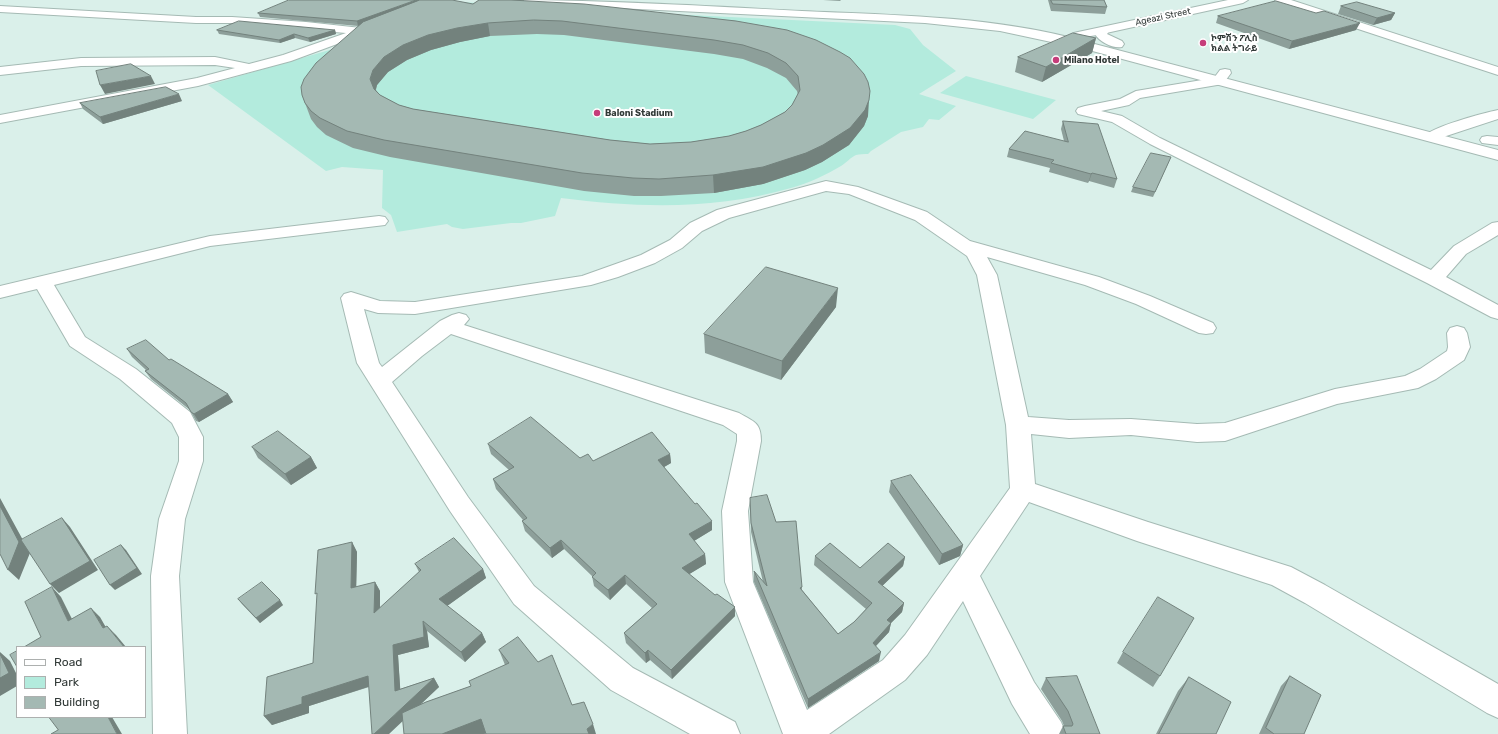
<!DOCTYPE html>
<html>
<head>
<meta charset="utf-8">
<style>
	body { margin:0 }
	#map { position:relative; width:1498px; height:734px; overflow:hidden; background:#daf0ea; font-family:Rubik,sans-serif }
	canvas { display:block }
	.legend { position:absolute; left:16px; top:646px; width:130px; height:72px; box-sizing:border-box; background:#fff; border:1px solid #adb0af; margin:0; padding:5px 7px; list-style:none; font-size:12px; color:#323a38 }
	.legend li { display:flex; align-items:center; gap:8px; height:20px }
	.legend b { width:20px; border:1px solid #adb0af }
</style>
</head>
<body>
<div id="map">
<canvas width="1498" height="734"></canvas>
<ul class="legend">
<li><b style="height:5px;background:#fff"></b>Road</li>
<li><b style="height:11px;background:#b3ebdd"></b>Park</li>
<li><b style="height:11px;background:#a4b9b3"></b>Building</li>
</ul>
</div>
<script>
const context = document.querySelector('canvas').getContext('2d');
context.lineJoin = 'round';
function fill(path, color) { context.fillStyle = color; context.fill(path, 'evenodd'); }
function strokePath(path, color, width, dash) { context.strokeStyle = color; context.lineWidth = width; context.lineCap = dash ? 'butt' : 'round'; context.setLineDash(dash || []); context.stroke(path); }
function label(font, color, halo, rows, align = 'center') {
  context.font = font + ' Rubik,"Noto Sans Ethiopic",sans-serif'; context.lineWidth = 4; context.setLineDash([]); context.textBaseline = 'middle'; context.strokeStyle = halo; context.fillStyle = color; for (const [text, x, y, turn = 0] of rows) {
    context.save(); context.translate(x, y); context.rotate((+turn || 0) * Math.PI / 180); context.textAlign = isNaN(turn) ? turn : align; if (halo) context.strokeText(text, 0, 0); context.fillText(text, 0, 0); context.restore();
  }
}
const green = new Path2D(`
	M 456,2 L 507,4 L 585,10 L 895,25 L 910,29 L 923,45 L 956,71 L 919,94 L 956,106 L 939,120 L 929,119 L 923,127 L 901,132 L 871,151 L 868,154 C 865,154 859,154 856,155 C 851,157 846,163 841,166 C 826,175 809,183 791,188 C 714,210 640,208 561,198 L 555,216 L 521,223 L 511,223 L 463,229 L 452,227 L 447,224 L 397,232 L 391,215 L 382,208 L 383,170 L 342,167 L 326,171 L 208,85 L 340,47 Z
	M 966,76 L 1056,100 L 1033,119 L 940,93 Z`);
const minor = new Path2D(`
	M 1275,0 L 1291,0 L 1498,67 L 1498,75 L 1276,2 Z
	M 0,6 L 196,17 L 232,17 L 306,22 L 361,28 L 371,25 L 375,26 L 377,28 L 375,30 L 291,61 L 198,86 L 0,123 L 0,115 L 197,78 L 235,68 L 215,65 L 81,66 L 0,75 L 0,67 L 81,58 L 215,57 L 249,64 L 283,55 L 346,33 L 232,23 L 196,23 L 0,12 Z
	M 1225,69 L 1230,70 L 1231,73 L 1223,84 L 1140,98 L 1129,105 L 1101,111 L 1122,116 L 1160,138 L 1431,270 L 1454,246 L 1492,223 L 1498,222 L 1498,235 L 1466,254 L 1446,277 L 1498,305 L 1498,319 L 1491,317 L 1427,283 L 1150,144 L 1112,122 L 1078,114 L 1076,111 L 1078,108 L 1085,106 L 1120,99 L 1136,91 L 1214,78 L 1220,70 Z
	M 1498,110 L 1498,119 L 1431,141 L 1426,140 L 1424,137 C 1430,127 1484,113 1498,110 Z
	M 1487,136 L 1498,137 L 1498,145 L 1482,143 L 1480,140 L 1482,137 Z
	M 826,181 L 858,187 L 927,212 L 970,241 L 1099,277 L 1150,296 L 1213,323 L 1216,328 L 1213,333 L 1206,334 L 1199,333 L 1136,304 L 1085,285 L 987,257 L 997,275 L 1028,417 L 1069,420 L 1131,419 L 1197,424 L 1225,423 L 1335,389 L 1405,376 L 1420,369 L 1447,351 L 1448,347 L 1447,333 L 1450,328 L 1457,326 L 1464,328 L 1467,333 L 1470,347 L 1464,360 L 1436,379 L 1418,388 L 1337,404 L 1225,441 L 1197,442 L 1131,435 L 1069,438 L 1031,434 L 1035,484 L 1148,522 L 1291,567 L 1325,585 L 1498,684 L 1498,718 L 1487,713 L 1305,603 L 1272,585 L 1137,541 L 1029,502 L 980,576 L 1034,682 L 1061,722 L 1066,734 L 1030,734 L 1012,704 L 963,601 L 927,655 L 905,680 L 829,734 L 783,734 L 725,582 L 722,511 L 737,441 L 737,434 L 723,425 L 451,334 L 422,356 L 392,382 L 468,497 L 534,586 L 633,668 L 735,722 L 740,734 L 690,734 L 611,690 L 514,604 L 450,511 L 357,363 L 341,298 L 344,294 L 351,292 L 380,301 L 415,302 L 582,276 L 641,255 L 670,240 L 690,223 L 717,210 ZM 826,191 L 849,194 L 915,220 L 967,256 L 977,275 L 1006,425 L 1010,488 L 905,635 L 883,660 L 807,710 L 753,582 L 748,511 L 761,441 C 761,422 754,422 739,413 L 464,325 L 469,319 L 466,315 L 459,313 L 452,315 L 440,321 L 382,367 L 379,363 L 364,309 L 378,313 L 415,314 L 591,285 L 618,277 L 655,263 L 682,248 L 702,231 L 729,218 Z
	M 379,216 L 385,217 L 388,221 L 385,225 L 210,246 L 54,285 L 85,337 L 136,369 L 190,412 L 203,437 L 203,461 L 185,519 L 179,576 L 187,734 L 153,734 L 151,576 L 159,519 L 179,461 L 179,437 L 172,423 L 120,379 L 70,346 L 37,289 L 0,298 L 0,286 L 210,236 Z`);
const secondary = new Path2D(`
	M 1228,0 L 1248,0 L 1243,3 L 1097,35 L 1078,38 L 1074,37 L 1072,35 L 1074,33 L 1078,32 Z`);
const primary = new Path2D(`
	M 510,0 C 607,0 705,6 802,11 C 891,15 983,16 1068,37 L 1498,150 L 1498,160 L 1059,42 L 1056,43 L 1000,31 L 925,23 L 515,3 Z
	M 1104,27 L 1108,28 L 1110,30 L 1107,34 L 1122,41 L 1124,44 L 1122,47 C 1114,49 1099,42 1095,34 L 1100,28 Z`);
const wall = new Path2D(`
	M 479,0 L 524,0 L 524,1 L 736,21 L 868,116 L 864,126 L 849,145 L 822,162 L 805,170 L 763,184 L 714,193 L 661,196 L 634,196 L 584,191 L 390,157 L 353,148 L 326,135 L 317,127 L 311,119 L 302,95 L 358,26 L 260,17 L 258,13 L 473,4 ZM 537,34 L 564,35 L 714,54 L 743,59 L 767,68 L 786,78 L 797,91 L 798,95 L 792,105 L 785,112 L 761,125 L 746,131 L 729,136 L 691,142 L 650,144 L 610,140 L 413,109 L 399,105 L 380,95 L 376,90 L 377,85 L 388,72 L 407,60 L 431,50 L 460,42 L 490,36 Z
	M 823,0 L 841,0 L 840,1 Z
	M 1048,0 L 1104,0 L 1107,7 L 1105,14 L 1051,11 Z
	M 1341,6 L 1395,13 L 1391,20 L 1373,25 L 1338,14 Z
	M 1218,16 L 1356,30 L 1289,49 L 1216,23 Z
	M 217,30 L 335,30 L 336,34 L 310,42 L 295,38 L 280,43 L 219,34 Z
	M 1096,38 L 1092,53 L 1042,82 L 1015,72 L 1018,57 Z
	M 182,101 L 103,124 L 83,109 L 80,103 Z
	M 1063,121 L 1117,179 L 1114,188 L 1089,181 L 1088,183 L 1049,172 L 1050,168 L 1007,157 L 1009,149 L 1064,141 L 1061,129 Z
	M 1171,157 L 1153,197 L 1131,192 L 1133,187 Z
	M 836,307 L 781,380 L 705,353 L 704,334 Z
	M 127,349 L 169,360 L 228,394 L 233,402 L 199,422 L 196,421 L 190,410 L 151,379 L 145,371 L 146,370 L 132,357 Z
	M 488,444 L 580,458 L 593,461 L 670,454 L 671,463 L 664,467 L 712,530 L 694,541 L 705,554 L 706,564 L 689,574 L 735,616 L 672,679 L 650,660 L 646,663 L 626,643 L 624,633 L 652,608 L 626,584 L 610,600 L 594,586 L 592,576 L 564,549 L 552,558 L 525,531 L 522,521 L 523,520 L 496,489 L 493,479 L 509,470 L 491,454 Z
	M 252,447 L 311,457 L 317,468 L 291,485 L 258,458 Z
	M 891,481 L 963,545 L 960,556 L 939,565 L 889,492 Z
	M 750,498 L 776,522 L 802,587 L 802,590 L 838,634 L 854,622 L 866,609 L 814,565 L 815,556 L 860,568 L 905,557 L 903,566 L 882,586 L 904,603 L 902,612 L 891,623 L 889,632 L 876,646 L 879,661 L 808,708 L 754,582 L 754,571 L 763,582 L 751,532 Z
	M 352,542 L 357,552 L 356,587 L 375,582 L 380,591 L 380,608 L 419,572 L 415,564 L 483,569 L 486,578 L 447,606 L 482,633 L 486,642 L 465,662 L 427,631 L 429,647 L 398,655 L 400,689 L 434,678 L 439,687 L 421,704 L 471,686 L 505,665 L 499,650 L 518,637 L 486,733 L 484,734 L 404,734 L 403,721 L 369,687 L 309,706 L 309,713 L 272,725 L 264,716 L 313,663 Z
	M 238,599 L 283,605 L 260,623 L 242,604 Z
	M 1123,652 L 1160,676 L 1153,687 L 1117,663 Z
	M 1290,676 L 1304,734 L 1259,734 L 1281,686 Z
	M 1189,677 L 1216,734 L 1156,734 L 1178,691 Z
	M 1046,678 L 1100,734 L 1059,734 L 1063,726 L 1064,726 L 1062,721 L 1041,689 Z`);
const shadedWall = new Path2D(`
	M 416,0 L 427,0 L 358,26 L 357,21 Z
	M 1395,13 L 1391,20 L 1373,25 L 1377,18 Z
	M 488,23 L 490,36 L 460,42 L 431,50 L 407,60 L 388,72 L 377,85 L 374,95 L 370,79 L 373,70 L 384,57 L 403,45 L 428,35 L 457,28 Z
	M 1360,23 L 1356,30 L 1289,49 L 1292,41 Z
	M 335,30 L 336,34 L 310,42 L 308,38 Z
	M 294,34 L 295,38 L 280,43 L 279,40 Z
	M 1096,38 L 1092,53 L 1042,82 L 1046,67 Z
	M 151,76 L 155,84 L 105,94 L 100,85 Z
	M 179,94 L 182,101 L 103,124 L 100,117 Z
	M 869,100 L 868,116 L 864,126 L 849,145 L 822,162 L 805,170 L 763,184 L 714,193 L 713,175 Z
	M 1092,173 L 1089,181 L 1088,183 L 1091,174 Z
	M 838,288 L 836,307 L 781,380 L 782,361 Z
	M 228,394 L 233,402 L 199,422 L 194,414 Z
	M 670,454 L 671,463 L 659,470 L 658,460 Z
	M 311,457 L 317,468 L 291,485 L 285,474 Z
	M 0,498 L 30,553 L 19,580 L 8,570 L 0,506 Z
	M 62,518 L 70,527 L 98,570 L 59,593 L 50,584 Z
	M 712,521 L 712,530 L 689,544 L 689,534 Z
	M 561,540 L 564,549 L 552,558 L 550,548 Z
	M 352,542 L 357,552 L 356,598 L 351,588 Z
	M 121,545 L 126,550 L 142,574 L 115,590 L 110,585 Z
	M 963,545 L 960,556 L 939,565 L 942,554 Z
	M 705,554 L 706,564 L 683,578 L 682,568 Z
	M 905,557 L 903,566 L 877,591 L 878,582 Z
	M 483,569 L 486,578 L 443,609 L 439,599 Z
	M 625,575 L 626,584 L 610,600 L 608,590 Z
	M 375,582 L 380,591 L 380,623 L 374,613 Z
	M 52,587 L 61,597 L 78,631 L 68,621 Z
	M 280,600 L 283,605 L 260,623 L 256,618 Z
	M 904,603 L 902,612 L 885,629 L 887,620 Z
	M 735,607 L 735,616 L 672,679 L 671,670 Z
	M 91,608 L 100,617 L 112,638 L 103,628 Z
	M 423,621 L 427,631 L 429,647 L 398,655 L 401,700 L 395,691 L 393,645 Z
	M 891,623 L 889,632 L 871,651 L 873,643 Z
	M 107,626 L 116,635 L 126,647 L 124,647 Z
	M 482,633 L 486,642 L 465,662 L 461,652 Z
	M 648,650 L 650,660 L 646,663 L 645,653 Z
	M 0,652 L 10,661 L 17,675 L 17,686 L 0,696 Z
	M 881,652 L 879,661 L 808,708 L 808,699 Z
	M 368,676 L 374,685 L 309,706 L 309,713 L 272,725 L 264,716 L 302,697 Z
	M 434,678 L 439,687 L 389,734 L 374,734 Z
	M 108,717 L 112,717 L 122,734 L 117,734 Z
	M 481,719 L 488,733 L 484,734 L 442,734 Z
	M 593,724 L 596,734 L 588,734 L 587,729 Z`);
const building = new Path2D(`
	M 289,0 L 416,0 L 357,21 L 258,13 Z
	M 420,0 L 452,0 L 473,4 L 479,0 L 511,0 L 584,4 L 736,21 L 787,30 L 816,40 L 840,52 L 850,58 L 864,74 L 868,82 L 870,91 L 869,100 L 865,110 L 850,128 L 823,145 L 806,153 L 763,167 L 713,175 L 659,179 L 633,178 L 582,173 L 384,140 L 347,131 L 320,118 L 311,111 L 305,103 L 302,95 L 301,87 L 304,79 L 316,63 L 363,22 ZM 534,20 L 562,21 L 714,40 L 743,45 L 768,53 L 786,63 L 798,76 L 800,90 L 792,105 L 785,112 L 761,125 L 746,131 L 729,136 L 691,142 L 650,144 L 610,140 L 413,109 L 399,105 L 380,95 L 374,89 L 370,79 L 373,70 L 384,57 L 403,45 L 428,35 L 457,28 L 488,23 Z
	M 1051,0 L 1104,0 L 1107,7 L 1053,4 Z
	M 1276,1 L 1316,13 L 1324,11 L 1360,23 L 1292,41 L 1218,16 Z
	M 1357,2 L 1395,13 L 1377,18 L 1341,6 Z
	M 239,21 L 335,30 L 308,38 L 294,34 L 279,40 L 217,30 Z
	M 1073,33 L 1096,38 L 1046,67 L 1018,57 Z
	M 131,64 L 151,76 L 100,85 L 96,71 Z
	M 166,87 L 179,94 L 100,117 L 80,103 Z
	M 1063,121 L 1098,124 L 1117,179 L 1092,173 L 1091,174 L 1051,163 L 1054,160 L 1009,149 L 1025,131 L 1068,142 Z
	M 1151,153 L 1171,157 L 1155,192 L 1133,187 Z
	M 766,267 L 838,288 L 782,361 L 704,334 Z
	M 146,340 L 169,360 L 171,359 L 228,394 L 194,414 L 191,412 L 186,403 L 145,371 L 149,369 L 127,349 Z
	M 531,417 L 580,458 L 588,454 L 593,461 L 652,432 L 670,454 L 658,460 L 695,504 L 697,503 L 712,521 L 689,534 L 705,554 L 682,568 L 715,595 L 717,594 L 735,607 L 671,670 L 648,650 L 645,653 L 624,633 L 657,604 L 625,575 L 608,590 L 592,577 L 596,573 L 561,540 L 550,548 L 522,521 L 527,518 L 493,479 L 514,467 L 488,444 Z
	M 278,431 L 311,457 L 285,474 L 252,447 Z
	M 911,475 L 963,545 L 942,554 L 891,481 Z
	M 767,495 L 776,522 L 796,521 L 802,587 L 800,588 L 838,634 L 854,622 L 872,603 L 815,556 L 830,543 L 860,568 L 888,543 L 905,557 L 878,582 L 904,603 L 887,620 L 891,623 L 873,643 L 881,652 L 808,699 L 755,573 L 754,571 L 767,586 L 751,523 L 750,498 Z
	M 0,506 L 19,542 L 8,570 L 0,554 Z
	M 62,518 L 90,561 L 50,584 L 21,540 Z
	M 454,538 L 483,569 L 439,599 L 482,633 L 461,652 L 423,621 L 424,637 L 393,645 L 395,691 L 434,678 L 374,734 L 372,734 L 368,676 L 302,697 L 302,704 L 264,716 L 267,677 L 313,663 L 317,593 L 315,594 L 318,550 L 352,542 L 351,588 L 375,582 L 374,613 L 421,570 L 415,564 Z
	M 121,545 L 137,568 L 110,585 L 94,560 Z
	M 262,582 L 280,600 L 256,618 L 238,599 Z
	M 52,587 L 68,621 L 91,608 L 103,628 L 107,626 L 124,647 L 24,647 L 41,637 L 25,602 Z
	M 1158,597 L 1194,618 L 1160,676 L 1123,652 Z
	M 518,637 L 538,662 L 552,655 L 572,705 L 584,702 L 593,724 L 587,729 L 589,734 L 486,734 L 481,719 L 442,734 L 404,734 L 402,713 L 426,702 L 471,686 L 469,681 L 509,663 L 499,650 Z
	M 17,651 L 17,667 L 10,655 Z
	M 0,654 L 9,673 L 0,678 Z
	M 1077,676 L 1100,734 L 1066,734 L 1063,726 L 1072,726 L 1073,724 L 1068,711 L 1046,678 Z
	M 1290,676 L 1321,695 L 1304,734 L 1274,734 L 1266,728 Z
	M 1189,677 L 1231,702 L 1216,734 L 1159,734 Z
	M 49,717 L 108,717 L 117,734 L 51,734 L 58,730 Z`);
const markers = [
	[1203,43,4,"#c63d7a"],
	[1056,60,4,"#c63d7a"],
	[597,113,4,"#c63d7a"]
];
const farStreetnames = [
	["Ageazi Street",1163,17,-12]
];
const farPoinames = [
	["ኮምሽን ፖሊስ",1211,38],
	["ክልል ትግራይ",1211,48],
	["Milano Hotel",1064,60],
	["Baloni Stadium",605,113]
];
fill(green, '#b3ebdd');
strokePath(minor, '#a5bab4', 2);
strokePath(secondary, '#a5bab4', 2);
strokePath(primary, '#a5bab4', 2);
fill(minor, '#fff');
fill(secondary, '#fff');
fill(primary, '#fff');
fill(wall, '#8d9f9a');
fill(shadedWall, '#73827d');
fill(building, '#a4b9b3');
strokePath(building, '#73827d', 1);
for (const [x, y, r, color] of markers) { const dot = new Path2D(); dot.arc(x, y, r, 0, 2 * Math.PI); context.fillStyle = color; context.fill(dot); strokePath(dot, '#fff', 1.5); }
label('9px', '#323a38', '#fff', farStreetnames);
label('bold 9px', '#323a38', '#fff', farPoinames, 'left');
</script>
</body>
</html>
